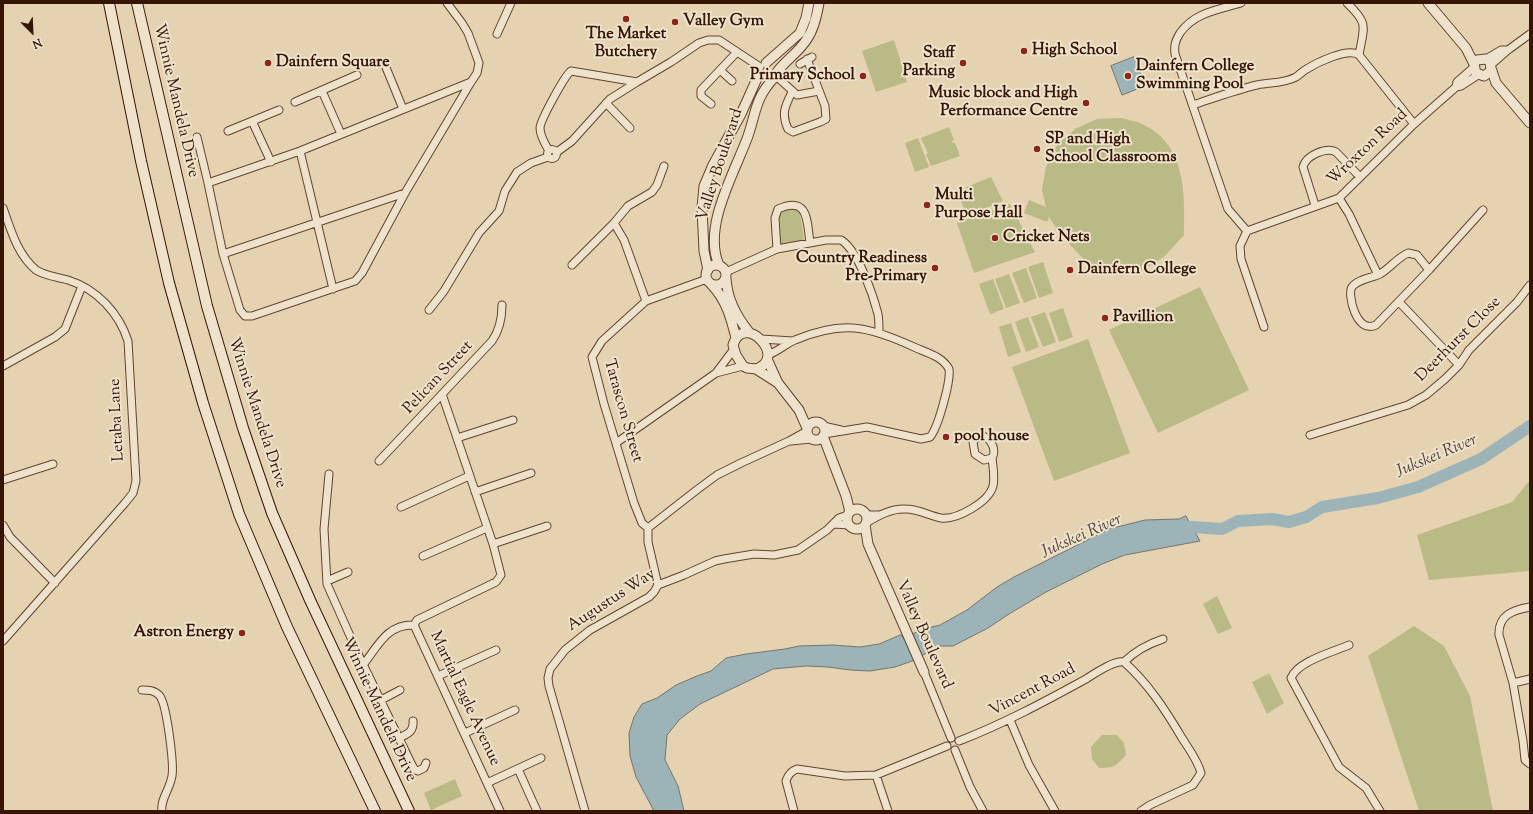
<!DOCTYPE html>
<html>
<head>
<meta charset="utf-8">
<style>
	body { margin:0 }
	#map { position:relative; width:1533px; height:814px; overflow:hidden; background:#e5d2b0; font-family:"Sorts Mill Goudy",serif }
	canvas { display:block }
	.frame { position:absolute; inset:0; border:4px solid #361504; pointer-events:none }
	.north { position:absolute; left:12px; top:12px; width:40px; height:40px; -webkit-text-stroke:3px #eee2cc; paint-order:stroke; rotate:156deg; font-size:11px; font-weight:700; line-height:16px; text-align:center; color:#361504 }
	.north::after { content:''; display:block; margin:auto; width:14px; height:18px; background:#361504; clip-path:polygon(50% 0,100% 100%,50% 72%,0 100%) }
</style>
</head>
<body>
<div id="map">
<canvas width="1533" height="814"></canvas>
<div class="frame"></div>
<div class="north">N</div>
</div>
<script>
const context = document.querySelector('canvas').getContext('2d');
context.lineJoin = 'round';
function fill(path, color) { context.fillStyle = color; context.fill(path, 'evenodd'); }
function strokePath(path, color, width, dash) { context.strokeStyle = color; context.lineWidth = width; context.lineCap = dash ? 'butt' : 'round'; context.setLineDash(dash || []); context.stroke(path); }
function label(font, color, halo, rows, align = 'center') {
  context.font = font + ' "Sorts Mill Goudy",serif'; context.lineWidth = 4; context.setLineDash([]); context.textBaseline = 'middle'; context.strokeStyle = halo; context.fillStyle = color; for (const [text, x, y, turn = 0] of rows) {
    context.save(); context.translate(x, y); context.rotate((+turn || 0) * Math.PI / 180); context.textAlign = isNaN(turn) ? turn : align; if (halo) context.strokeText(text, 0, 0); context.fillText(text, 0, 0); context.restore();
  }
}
const green = new Path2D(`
	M 894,40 L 907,82 L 876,92 L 862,51 Z
	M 1121,118 C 1128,120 1136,121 1142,124 C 1186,144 1185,193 1184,235 L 1164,257 L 1134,275 L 1092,268 L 1060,234 L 1049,217 L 1047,222 L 1024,213 L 1029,200 L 1046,207 L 1042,190 L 1046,167 L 1057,145 L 1075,129 L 1097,119 Z
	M 949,127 L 954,140 L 952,141 L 953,143 L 955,143 L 960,156 L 931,166 L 926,154 L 928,153 L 921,138 Z
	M 918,138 L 929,167 L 915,172 L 905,143 Z
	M 991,177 L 1003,201 L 967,216 L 957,191 Z
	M 1010,204 L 1035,252 L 974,273 L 957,223 Z
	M 778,209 L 799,209 L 802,225 L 804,241 L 779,245 Z
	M 1043,262 L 1053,293 L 1039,298 L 1028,267 Z
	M 1026,268 L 1037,298 L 1024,303 L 1012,273 Z
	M 1009,274 L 1020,303 L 1006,308 L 995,279 Z
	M 993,279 L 1004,309 L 990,314 L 979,284 Z
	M 1200,287 L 1249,390 L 1158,433 L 1109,330 Z
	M 1063,308 L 1073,337 L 1059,342 L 1049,313 Z
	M 1045,312 L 1056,342 L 1043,347 L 1031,317 Z
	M 1028,317 L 1039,347 L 1026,352 L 1015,322 Z
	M 1011,323 L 1021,352 L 1008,357 L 999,327 Z
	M 1088,339 L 1130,453 L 1054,481 L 1012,367 Z
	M 1530,480 L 1530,571 L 1429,580 L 1417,535 L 1512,502 Z
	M 1217,596 L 1232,628 L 1218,634 L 1203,604 Z
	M 1414,626 L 1444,646 L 1470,696 L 1493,811 L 1419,811 L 1368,656 Z
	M 1269,673 L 1284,703 L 1267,714 L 1252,682 L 1266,675 L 1269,679 L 1267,675 Z
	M 1102,735 L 1117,735 L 1124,743 L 1126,755 C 1116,766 1114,768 1099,768 L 1092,759 L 1091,747 Z
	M 455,779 L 462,796 L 431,810 L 424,793 Z`);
const water = new Path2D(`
	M 1134,57 L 1145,86 L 1122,95 L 1111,66 Z
	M 1186,516 L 1200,541 L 1125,555 L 1102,564 L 1046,592 L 1009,614 L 988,628 L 953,646 L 939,646 L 921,656 L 912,634 L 924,629 L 940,625 L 967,610 L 997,587 L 1014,577 L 1109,529 L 1145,520 L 1179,519 Z
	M 901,635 L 918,659 L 895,667 L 870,671 L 850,670 L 828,667 L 806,666 L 773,669 L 700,704 L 680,719 L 667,735 L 665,760 L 678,786 L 684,811 L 654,811 L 636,777 L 630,756 L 629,733 L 634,717 L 642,704 L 657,698 L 676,685 L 697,676 L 711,671 L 726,658 L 746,654 L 785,649 L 799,646 L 833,645 L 860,647 L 879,644 Z`);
const river = new Path2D(`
	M 1176,526 L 1222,529 L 1238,521 L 1272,519 L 1289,522 L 1306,517 L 1322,507 L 1378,498 L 1418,487 L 1481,459 L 1530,426`);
const minor = new Path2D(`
	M 447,3 L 462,23 L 468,33 L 479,63 L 477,73 L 471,82 L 405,193 L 362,273 L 355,281 L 252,316 L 245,316 L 240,310 L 223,254 L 208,183 L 300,151 L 471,82
	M 1241,3 C 1218,10 1195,12 1180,33 C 1175,41 1174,46 1175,54 L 1228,209 L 1247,231
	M 1347,3 C 1369,24 1364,26 1359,55
	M 497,34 L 511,3
	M 1486,59 L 1501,50 L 1508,50
	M 800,64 L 812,57
	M 385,65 L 403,109
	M 1491,65 L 1508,50 L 1530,34
	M 720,70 L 732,81
	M 776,76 L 797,95 L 819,91
	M 1456,87 L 1457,82 L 1473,68
	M 322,91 L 341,134
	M 792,92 C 785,106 781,114 788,129 L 793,132 L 820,122 L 826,119 L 825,106 L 807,59
	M 295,102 L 357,75
	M 606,103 L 630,128
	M 711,104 L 701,96 L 701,90 L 737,52
	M 1193,105 C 1214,98 1235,90 1257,85 C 1270,82 1283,84 1296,77 C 1299,75 1302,72 1305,70 C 1316,63 1348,47 1359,55 L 1414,124
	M 252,121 L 271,162
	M 228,131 L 279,110
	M 197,137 L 208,183
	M547.5 154a4.5 4.5 0 1 1 9 0a4.5 4.5 0 1 1-9 0Z
	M 300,151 L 333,289
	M 549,151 C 545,144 540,136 540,128 C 540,121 565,75 571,71 L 637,82 L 671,62 L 699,43 L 708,40 L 719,40 L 760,67
	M 557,152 L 572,141 L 610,99 L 637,82
	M 1339,198 L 1349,214 L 1378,275
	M 1315,205 L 1303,167 C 1306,155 1326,147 1336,152 L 1360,177
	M 3,208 C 11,230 17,254 36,270 C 45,276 58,277 68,280 C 97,289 119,313 128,341 L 136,481 L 133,493 L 125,503 L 3,641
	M 614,223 L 624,240 L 646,301
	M 1247,231 L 1339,198 L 1414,124 L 1456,87 L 1461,86 L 1478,75
	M 1247,231 L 1240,246 L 1241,259 L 1264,327
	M 777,249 L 775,218 L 778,209 C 809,195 807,222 810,243
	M 1408,253 L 1417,255 L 1429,270 L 1376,325 C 1356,335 1347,293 1352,287 C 1358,279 1372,278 1380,274 C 1390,268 1397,258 1408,253 Z
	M 223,254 L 405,193
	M 572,265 L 614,223 L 628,206 L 652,192 L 657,185 L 664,166
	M 1429,270 L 1483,210
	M 726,272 L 777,249 L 826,240 L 841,240 C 858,250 873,295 878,314 C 879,320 879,327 879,333
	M 1399,302 L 1459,365
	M 429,310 L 444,291 L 479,233 L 499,211 L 505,191 L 517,172 L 531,163 L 548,157
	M 761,339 L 793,341
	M 768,355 C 778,351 786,344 795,340 C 843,320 868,326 914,347 C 927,353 942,356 949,369 C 951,381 938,428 930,437 L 921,439 L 867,427 L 824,434
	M 3,366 L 55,337 L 65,329 L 82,286
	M 716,373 L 743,366
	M 442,394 L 493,544 L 501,575 L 496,582 L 417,620 L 414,625 L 500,811
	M 823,426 L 841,430
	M 1310,435 L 1408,405 L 1426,395 L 1445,379 L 1459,365 L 1469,350 L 1517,302 L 1530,285
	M 457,438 L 513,420
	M 791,441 L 811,439
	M 616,443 L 716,373 L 734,349
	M 379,461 L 492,341 C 499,331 502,317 502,305
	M 329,474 L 324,529 L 327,584 L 359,656 L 412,765 L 415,770 L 418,771 L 424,768 L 426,763
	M 3,480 L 53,464
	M 475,492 L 531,473
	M 401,507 L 469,476
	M 866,515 L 879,515
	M 866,523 C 878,516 891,508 906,509 C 919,509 929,516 941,518 C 957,520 989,502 993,486 C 995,477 993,467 992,458 C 998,449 988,432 977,437 L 973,442 L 975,454 L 984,460 L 992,458
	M 834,524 L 849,525
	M 3,525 L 10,537 L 55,583
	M 648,528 L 698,489 L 717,475 L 741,463 L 789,441 L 807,431
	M 493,544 L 547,526
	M 423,556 L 487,528
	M 327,581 L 348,572
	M 658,585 L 648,542 L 648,528 L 642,523 L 634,503 L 604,404 L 592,357 L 602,341 L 646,301 L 707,279
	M 1530,607 C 1513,610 1498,615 1499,635 L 1513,683 L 1523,741 L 1525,760 L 1530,764
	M 1349,645 C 1333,652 1298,661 1291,678 L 1339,767 L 1366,788 L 1380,811
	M 1124,662 C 1135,651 1148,644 1163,639
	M 363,665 C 378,646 387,624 414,625
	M 924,672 L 951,738
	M 438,676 L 496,650
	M 1513,683 L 1530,679
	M 142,690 C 148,690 154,690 159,695 C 167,703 174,765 172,776 C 170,789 160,800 162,811
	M 381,700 L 400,690
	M 1010,720 L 1029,765 L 1055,811
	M 465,733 L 515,710
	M 399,738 C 407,734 414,732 413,721
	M 959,741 C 1003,724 1044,702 1086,679 C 1094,674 1114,660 1124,662 C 1148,683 1166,711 1182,738 C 1189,749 1198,761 1201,773 L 1193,785 L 1150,805 L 1141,811
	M 955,750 L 970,787 L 983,811
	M 518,769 L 537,811
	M 876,775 L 888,811
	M 487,783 L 541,758
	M 585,811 L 549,686 L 548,678 L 550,669 L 565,650 L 590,630 L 649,597 L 654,592 L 658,585 L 684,575 L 715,561 L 724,559 L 754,554 L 774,555 L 798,550 L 827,530 L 839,518 L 848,515
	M 794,811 L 786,781 C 788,775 791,771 797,769 L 845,776 L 876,775 L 947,746`);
const tertiary = new Path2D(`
	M 1428,3 L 1466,48 L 1474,64 L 1476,73 L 1484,76 L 1491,71 L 1490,62 L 1486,59 L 1477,60 L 1474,64
	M 766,63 L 800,33 L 806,18 L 809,3
	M 1491,68 L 1496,83 L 1530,123
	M 777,72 C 786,60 799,52 807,39 C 814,29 817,15 819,3
	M 719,265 C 702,227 735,172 748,136 C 756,113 755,98 774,78
	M706 275a10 10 0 1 1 20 0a10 10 0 1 1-20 0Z
	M 708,270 L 704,251 L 702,208 L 704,186 L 713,165 L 741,114 L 759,74
	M 726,278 C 727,299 736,316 749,332
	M 711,284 C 726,299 731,318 736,338
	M 768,361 L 778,383 L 799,410 L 807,428
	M 756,369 C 789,358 744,311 733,345 L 736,355 L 743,366 L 747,368 L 756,369 L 778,383
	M807 431a9 9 0 1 1 18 0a9 9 0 1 1-18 0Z
	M 823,436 L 846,496 L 850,512
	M847 519a10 10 0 1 1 20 0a10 10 0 1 1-20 0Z
	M 865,525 L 868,544 L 924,672`);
const secondary = new Path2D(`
	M 109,3 L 141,161 L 169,283 L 203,403 L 239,514 L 287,627 L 375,811
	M 137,3 L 207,306 L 243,428 L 272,513 L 310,600 L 409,811`);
const markers = [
	[626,19,4,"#8f2418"],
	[675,22,4,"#8f2418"],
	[1024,51,4,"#8f2418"],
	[268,63,4,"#8f2418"],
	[963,63,4,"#8f2418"],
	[863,76,4,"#8f2418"],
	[1128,76,4,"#8f2418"],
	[1086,103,4,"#8f2418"],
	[1037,149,4,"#8f2418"],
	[927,205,4,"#8f2418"],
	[995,238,4,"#8f2418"],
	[935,268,4,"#8f2418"],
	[1070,270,4,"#8f2418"],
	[1105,318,4,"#8f2418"],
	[946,437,4,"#8f2418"],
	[242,633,4,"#8f2418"]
];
const poiNames = [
	["Valley Gym",683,22],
	["The Market",626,35,"center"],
	["Butchery",626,53,"center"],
	["High School",1032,51],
	["Staff",955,54,"right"],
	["Parking",955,72,"right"],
	["Dainfern Square",276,63],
	["Dainfern College",1136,67],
	["Swimming Pool",1136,85],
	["Primary School",855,76,"right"],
	["Music block and High",1078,94,"right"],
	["Performance Centre",1078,112,"right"],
	["SP and High",1045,140],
	["School Classrooms",1045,158],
	["Multi",935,196],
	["Purpose Hall",935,214],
	["Cricket Nets",1003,238],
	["Country Readiness",927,259,"right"],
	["Pre-Primary",927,277,"right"],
	["Dainfern College",1078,270],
	["Pavillion",1113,318],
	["pool house",954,437],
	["Astron Energy",234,633,"right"]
];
const streetNames = [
	["Winnie Mandela Drive",175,101,77],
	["Wroxton Road",1368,148,-43],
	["Valley Boulevard",721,165,-72],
	["Deerhurst Close",1459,340,-45],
	["Pelican Street",439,378,-47],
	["Tarascon Street",622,411,74],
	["Winnie Mandela Drive",256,413,72],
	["Letaba Lane",118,420,-93],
	["Augustus Way",612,601,-33],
	["Valley Boulevard",923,635,66],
	["Vincent Road",1033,691,-28],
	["Martial Eagle Avenue",464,699,65],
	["Winnie Mandela Drive",378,710,65]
];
const waterNames = [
	["Jukskei River",1437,457,-23],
	["Jukskei River",1082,537,-24]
];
fill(green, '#baba87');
fill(water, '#9cb4b8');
strokePath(water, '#737470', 1);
strokePath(river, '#9cb4b8', 12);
strokePath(minor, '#62442f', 9);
strokePath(tertiary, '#62442f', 11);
strokePath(secondary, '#361504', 12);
strokePath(minor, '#eee2cc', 7);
strokePath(tertiary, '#eee2cc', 9);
strokePath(secondary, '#eee2cc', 10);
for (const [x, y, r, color] of markers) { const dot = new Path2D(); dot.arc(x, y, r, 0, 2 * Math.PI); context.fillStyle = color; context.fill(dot); strokePath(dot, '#eee2cc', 1.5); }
label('bold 16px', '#361504', '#eee2cc', poiNames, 'left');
label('16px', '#361504', '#eee2cc', streetNames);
label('italic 17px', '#55453a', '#eee2cc', waterNames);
</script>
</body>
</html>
